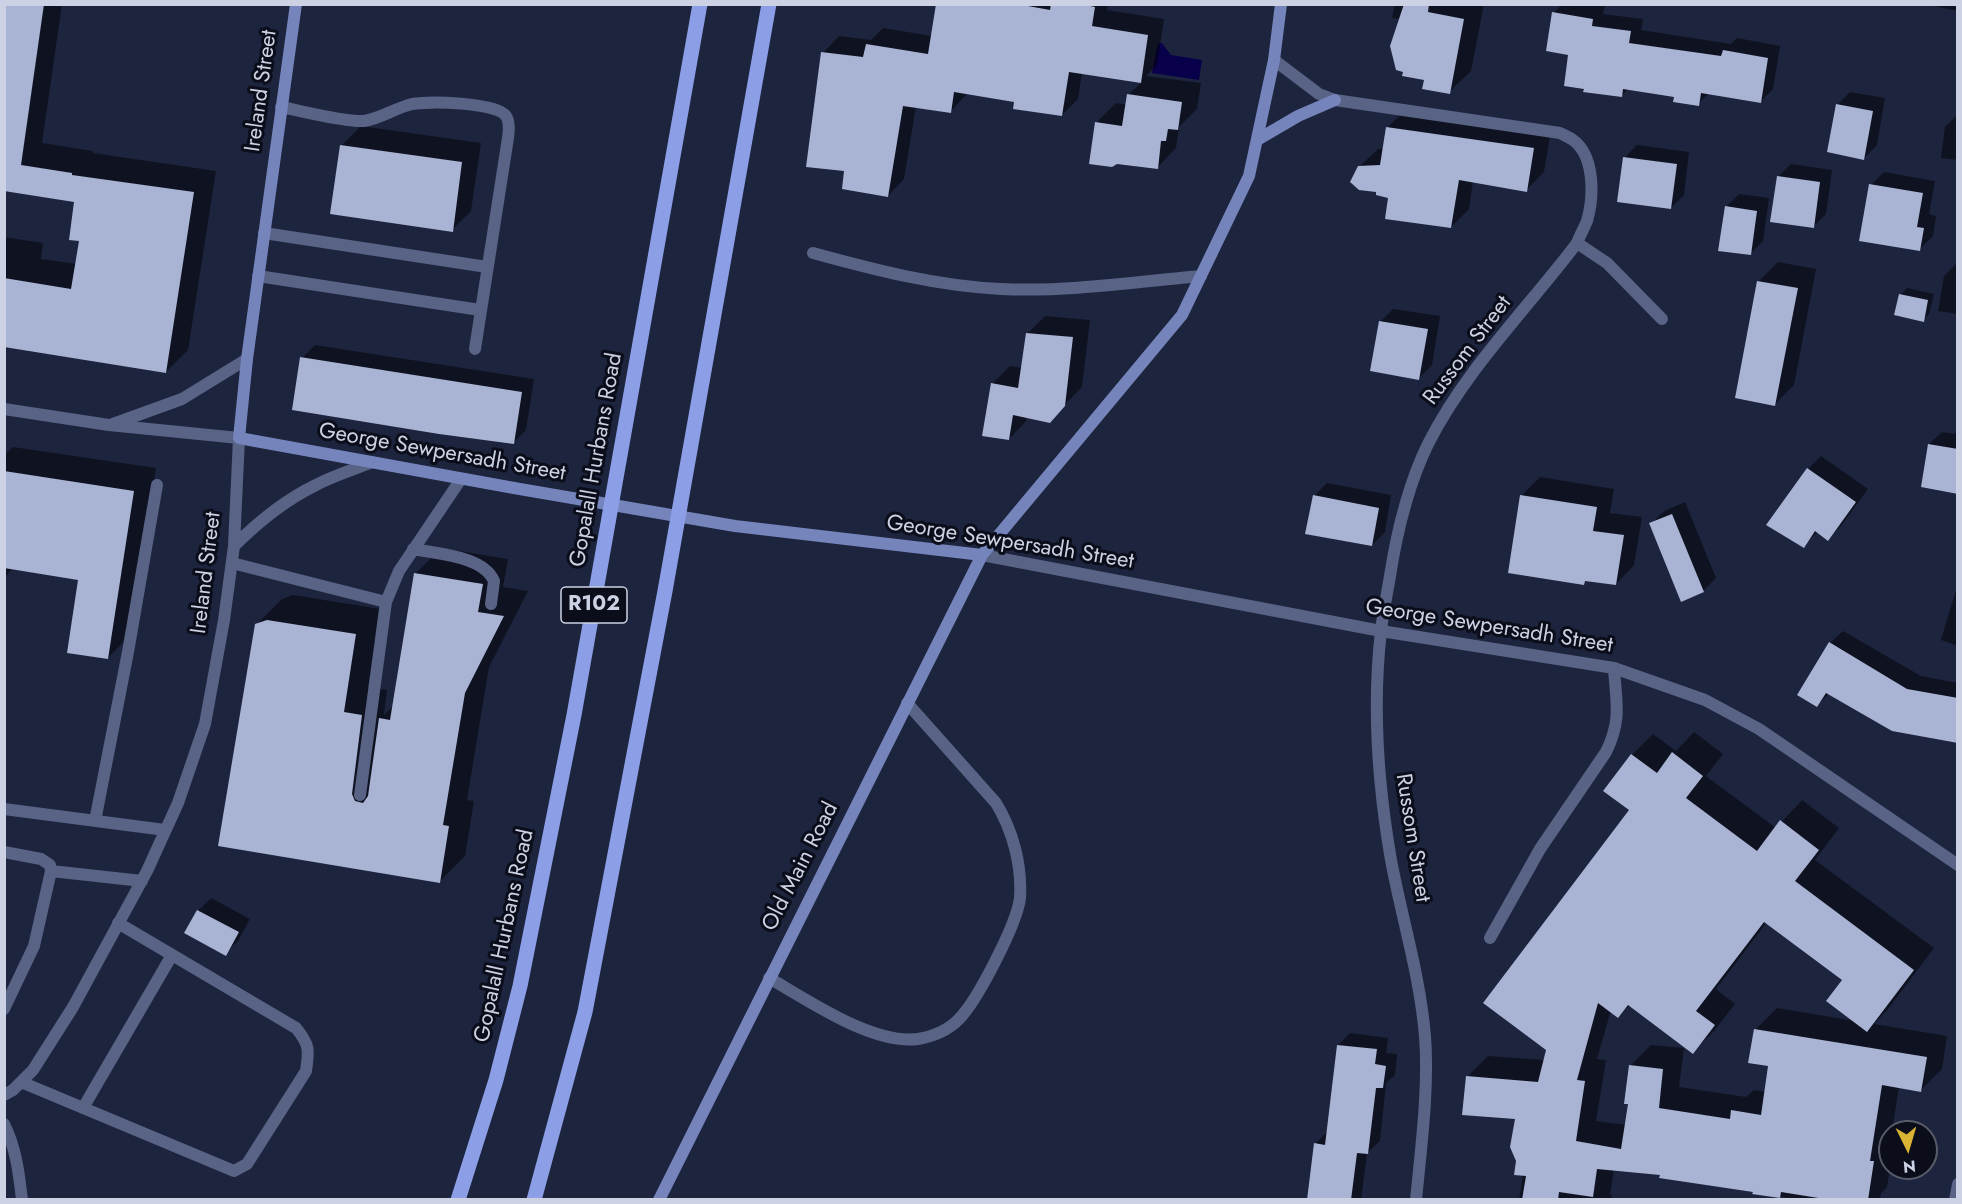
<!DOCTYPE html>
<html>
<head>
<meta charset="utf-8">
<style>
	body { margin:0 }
	#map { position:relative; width:1962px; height:1204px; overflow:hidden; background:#1d243e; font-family:Jost,sans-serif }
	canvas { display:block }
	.frame { position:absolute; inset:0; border:6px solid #ccd2e3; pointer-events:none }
	.north { position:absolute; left:1878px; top:1120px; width:60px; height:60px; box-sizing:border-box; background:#0b0e1a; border:2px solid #585c6a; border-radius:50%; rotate:175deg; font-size:16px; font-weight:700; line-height:24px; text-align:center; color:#ccd2e3 }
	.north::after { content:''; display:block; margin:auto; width:21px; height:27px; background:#d9b334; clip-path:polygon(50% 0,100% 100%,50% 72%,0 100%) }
</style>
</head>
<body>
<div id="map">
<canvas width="1962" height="1204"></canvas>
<div class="frame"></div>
<div class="north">N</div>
</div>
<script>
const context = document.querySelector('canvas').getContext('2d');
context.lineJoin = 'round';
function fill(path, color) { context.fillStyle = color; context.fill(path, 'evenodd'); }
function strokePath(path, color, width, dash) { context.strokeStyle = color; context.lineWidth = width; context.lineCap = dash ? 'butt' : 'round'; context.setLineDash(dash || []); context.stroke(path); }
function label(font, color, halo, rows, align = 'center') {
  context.font = font + ' Jost,sans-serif'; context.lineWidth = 6; context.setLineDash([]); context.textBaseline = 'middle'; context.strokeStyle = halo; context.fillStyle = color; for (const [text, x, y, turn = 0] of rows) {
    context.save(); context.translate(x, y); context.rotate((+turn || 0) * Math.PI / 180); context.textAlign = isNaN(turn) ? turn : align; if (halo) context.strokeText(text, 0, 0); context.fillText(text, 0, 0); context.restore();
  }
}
const water = new Path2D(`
	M 1162,43 L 1171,55 L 1202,60 L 1199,80 L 1152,73 L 1157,47 L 1158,44 Z`);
const shadow = new Path2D(`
	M 4,4 L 62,4 L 42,143 L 93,151 L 93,153 L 216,171 L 188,350 L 166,372 L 4,346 L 4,237 L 43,243 L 41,259 L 77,264 L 81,240 L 76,201 L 6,190 Z
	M 938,4 L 1108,4 L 1107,10 L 1164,19 L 1157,65 L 1146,76 L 1201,83 L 1197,109 L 1179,127 L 1176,148 L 1157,168 L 1097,122 L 1116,103 L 1127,105 L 1128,95 L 1142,82 L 1082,73 L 1078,99 L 1062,115 L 1015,100 L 967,92 L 966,95 L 950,112 L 916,106 L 904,179 L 888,196 L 846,170 L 823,53 L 839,36 L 871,40 L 883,28 L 932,36 Z
	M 1395,4 L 1484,4 L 1471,71 L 1449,92 L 1426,79 L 1401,19 L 1392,18 Z
	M 1562,4 L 1605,6 L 1603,14 L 1643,19 L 1641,30 L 1731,44 L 1737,38 L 1780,46 L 1773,89 L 1760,102 L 1709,93 L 1698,104 L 1676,96 L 1628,89 L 1621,96 L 1570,54 L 1554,13 Z
	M 1924,4 L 1958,4 L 1958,11 Z
	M 1850,92 L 1885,98 L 1877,145 L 1864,158 L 1837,105 Z
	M 1405,110 L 1551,130 L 1544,172 L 1526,190 L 1473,181 L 1469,209 L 1451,227 L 1390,196 L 1359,167 L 1378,149 L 1384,148 L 1387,128 Z
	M 1958,114 L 1958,160 L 1941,158 L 1945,127 Z
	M 361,126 L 481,143 L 471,211 L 452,230 L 342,145 Z
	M 1637,145 L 1689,152 L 1684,195 L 1671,208 L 1624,158 Z
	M 1791,164 L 1832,170 L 1826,214 L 1813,227 L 1778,177 Z
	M 1884,172 L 1935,181 L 1929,214 L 1936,216 L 1933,236 L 1920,249 L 1871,185 Z
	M 1739,194 L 1769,198 L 1763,241 L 1750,254 L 1726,207 Z
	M 1778,262 L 1816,269 L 1794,385 L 1775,404 L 1759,281 Z
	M 1957,263 L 1958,314 L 1938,311 L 1944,276 Z
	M 1907,288 L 1934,294 L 1929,314 L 1923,320 L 1896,313 L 1901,294 Z
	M 1393,309 L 1440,316 L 1432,365 L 1419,378 L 1380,322 Z
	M 1045,316 L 1090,320 L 1082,387 L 1049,421 L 1027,416 L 1026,421 L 1009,439 L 992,384 L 1010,366 L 1023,368 L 1028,333 Z
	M 315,345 L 534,379 L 526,430 L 513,443 L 302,358 Z
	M 1958,420 L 1958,492 L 1929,444 L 1942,432 L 1955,434 Z
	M 13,447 L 156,468 L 130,635 L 108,658 L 80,579 L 13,568 L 4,578 L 4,455 Z
	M 1821,456 L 1868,489 L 1841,526 L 1828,539 L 1818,531 L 1804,546 L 1768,524 L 1808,469 Z
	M 1540,477 L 1614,489 L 1610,513 L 1642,517 L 1634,565 L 1616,584 L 1587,580 L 1584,583 L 1522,495 Z
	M 1327,483 L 1391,495 L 1385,532 L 1372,545 L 1314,496 Z
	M 1685,502 L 1716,578 L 1703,591 L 1651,524 L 1664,511 Z
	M 441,548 L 508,559 L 503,587 L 528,591 L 489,667 L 467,800 L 474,801 L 465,856 L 440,881 L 220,845 L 256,625 L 282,599 L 293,595 L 381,609 L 368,687 L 387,690 L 384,715 L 394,705 L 415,574 Z
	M 1958,583 L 1958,646 L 1941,640 Z
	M 1843,631 L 1921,676 L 1958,683 L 1958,742 L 1830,693 L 1817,705 L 1830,643 Z
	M 1694,732 L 1723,754 L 1706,776 L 1776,828 L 1802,800 L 1839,828 L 1815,860 L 1934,948 L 1888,1009 L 1874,1024 L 1947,1036 L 1942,1069 L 1921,1090 L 1899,1086 L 1892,1132 L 1890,1132 L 1890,1168 L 1887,1187 L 1881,1193 L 1880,1200 L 1803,1200 L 1661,1177 L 1662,1174 L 1614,1169 L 1610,1195 L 1612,1195 L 1611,1200 L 1519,1200 L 1523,1174 L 1517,1161 L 1517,1117 L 1467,1077 L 1488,1056 L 1545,1060 L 1631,809 L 1632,755 L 1653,734 L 1676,751 ZM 1767,922 L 1844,979 L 1855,1021 L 1777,1008 L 1756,1029 L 1770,1065 L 1766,1092 L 1754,1090 L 1746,1097 L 1679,1087 L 1684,1048 L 1651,1045 L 1630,1066 L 1630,1103 L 1626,1125 L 1596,1121 L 1606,1060 L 1597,1059 L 1611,1010 L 1618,1016 L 1630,1005 L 1693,1052 L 1714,1031 L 1735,1004 L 1716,989 Z
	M 211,898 L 250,919 L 238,941 L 225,954 L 198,911 Z
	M 1350,1033 L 1388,1038 L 1386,1053 L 1397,1054 L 1395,1075 L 1386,1083 L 1380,1141 L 1367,1153 L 1361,1200 L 1308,1200 L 1315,1144 L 1327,1132 L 1338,1045 Z`);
const building = new Path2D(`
	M 4,4 L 44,4 L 21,165 L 72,173 L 72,175 L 194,192 L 166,373 L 4,347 L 4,278 L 71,289 L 79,241 L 69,240 L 74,202 L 4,191 Z
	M 936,4 L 1017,4 L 1050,10 L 1051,4 L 1080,4 L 1095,7 L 1092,26 L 1148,35 L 1141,83 L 1069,72 L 1062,116 L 1013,109 L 1014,102 L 954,92 L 951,113 L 903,106 L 888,197 L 842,189 L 844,171 L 806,167 L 821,52 L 863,57 L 866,44 L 928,54 Z
	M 1404,4 L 1429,4 L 1428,12 L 1464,19 L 1450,94 L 1422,89 L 1424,80 L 1402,76 L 1403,72 L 1396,70 L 1390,46 Z
	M 1552,12 L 1593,19 L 1592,26 L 1631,31 L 1629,43 L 1721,56 L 1723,50 L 1768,58 L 1761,103 L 1701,93 L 1699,106 L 1673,102 L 1674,97 L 1623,89 L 1622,97 L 1583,92 L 1584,89 L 1564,86 L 1568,55 L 1546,51 Z
	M 1127,94 L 1182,102 L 1178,130 L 1168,129 L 1166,141 L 1161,141 L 1158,169 L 1117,164 L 1112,167 L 1089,164 L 1095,122 L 1122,126 Z
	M 1836,104 L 1873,111 L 1864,160 L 1827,152 Z
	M 1386,127 L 1534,148 L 1527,192 L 1459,180 L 1451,228 L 1385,219 L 1388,198 L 1376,195 L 1376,192 L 1359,190 L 1350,182 L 1358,166 L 1380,165 Z
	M 340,145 L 462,162 L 453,232 L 330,214 Z
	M 1623,157 L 1677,164 L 1671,209 L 1617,202 Z
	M 1777,176 L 1820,182 L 1814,228 L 1770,222 Z
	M 1869,184 L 1923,193 L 1917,227 L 1924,228 L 1920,251 L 1859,241 Z
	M 1725,206 L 1757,211 L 1751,255 L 1718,251 Z
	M 1757,281 L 1798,288 L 1775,406 L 1735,398 Z
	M 1899,294 L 1928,300 L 1924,322 L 1894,315 Z
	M 1379,321 L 1428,329 L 1419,380 L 1370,371 Z
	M 1026,333 L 1073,337 L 1065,406 L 1050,423 L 1013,415 L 1009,440 L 982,436 L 991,383 L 1018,388 Z
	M 300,357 L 522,392 L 514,444 L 439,434 L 292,410 Z
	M 1928,444 L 1958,449 L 1958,494 L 1921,487 Z
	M 1807,468 L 1856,502 L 1828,541 L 1815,531 L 1804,548 L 1766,525 Z
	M 4,471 L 134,491 L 108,659 L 67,653 L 78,580 L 4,568 Z
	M 1313,495 L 1379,508 L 1372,546 L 1305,534 Z
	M 1520,495 L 1597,507 L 1593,531 L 1624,535 L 1616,585 L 1585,581 L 1584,585 L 1508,573 Z
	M 1672,514 L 1704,592 L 1681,602 L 1649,523 Z
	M 414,573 L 483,584 L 478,612 L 504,616 L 465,693 L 443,825 L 449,826 L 440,883 L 218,846 L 255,624 L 267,620 L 356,634 L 344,712 L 362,715 L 352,794 L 355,801 L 363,803 L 368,796 L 379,718 L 390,720 Z
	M 1829,642 L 1907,689 L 1958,698 L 1958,743 L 1892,731 L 1826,693 L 1817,707 L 1797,695 Z
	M 1672,752 L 1703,776 L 1686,798 L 1757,851 L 1780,820 L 1819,850 L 1795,881 L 1914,970 L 1867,1032 L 1826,1001 L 1842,980 L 1764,922 L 1696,1011 L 1715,1025 L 1693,1054 L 1628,1005 L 1618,1018 L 1598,1003 L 1577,1080 L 1585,1081 L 1576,1141 L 1621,1149 L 1628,1104 L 1624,1104 L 1629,1065 L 1663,1069 L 1659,1108 L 1730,1119 L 1731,1110 L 1761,1115 L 1768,1066 L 1748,1063 L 1754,1029 L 1927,1057 L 1921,1092 L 1882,1085 L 1870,1161 L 1874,1161 L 1868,1200 L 1831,1200 L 1781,1192 L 1780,1198 L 1752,1194 L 1753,1192 L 1659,1178 L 1660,1175 L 1597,1169 L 1593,1197 L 1559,1192 L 1558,1200 L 1522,1200 L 1526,1176 L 1514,1175 L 1516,1161 L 1510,1147 L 1515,1119 L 1462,1115 L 1466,1076 L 1538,1082 L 1546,1050 L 1483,1003 L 1629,810 L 1603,791 L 1631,754 L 1657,773 Z
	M 197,910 L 239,932 L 226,956 L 184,933 Z
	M 1337,1045 L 1377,1049 L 1375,1064 L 1386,1066 L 1383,1088 L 1376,1088 L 1368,1154 L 1357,1153 L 1351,1200 L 1307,1200 L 1314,1143 L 1325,1145 Z`);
const lane = new Path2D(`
	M 281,107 C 302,111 344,122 364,121 C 380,119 395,108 412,104 C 428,101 496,102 506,116 C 510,122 509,131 508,138 L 475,349
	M 264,233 L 487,267
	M 1577,243 L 1607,263 L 1662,319
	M 258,276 L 480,310
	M 234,546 C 258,522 285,500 316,485 C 333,476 353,470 372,462
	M 413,549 C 438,554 483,556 494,581 L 491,604
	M 232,563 L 386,602
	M 360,795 L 386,602 L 399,571 L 461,479
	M 4,809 L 165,830
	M 95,821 L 128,652 L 157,485
	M 4,852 L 41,859 L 50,865 L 51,871 L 34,946 L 4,1009
	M 51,871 L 142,881
	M 1490,938 L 1540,849 L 1606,752 C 1622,720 1616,702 1614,668
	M 769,978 C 808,1000 872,1045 918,1039 C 932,1037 949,1030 959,1019 C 977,1001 1017,924 1020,898 C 1022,865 1013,831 996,803 L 907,703
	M 21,1082 L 234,1171 L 247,1164 L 306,1071 C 309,1050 310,1045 296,1028 L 118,923
	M 4,1095 L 13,1090 L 33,1070 L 73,1007 L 147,871 L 178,803 L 205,724 L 224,620 L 234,546 L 239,438
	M 83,1108 L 172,955
	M 4,1124 C 16,1148 19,1173 22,1200`);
const street = new Path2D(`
	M 1274,60 L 1319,94 L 1335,100 L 1560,133 C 1564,135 1569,137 1573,140 C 1595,156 1594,197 1587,221 C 1584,228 1580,235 1577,243 C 1527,309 1466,369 1428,444 C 1408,485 1397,531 1390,576 C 1387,594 1383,613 1381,631 C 1372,708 1378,785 1391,860 C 1402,919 1420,976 1425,1036 C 1429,1088 1421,1148 1416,1200
	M 813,253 C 875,270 937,286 1001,289 C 1068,292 1135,282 1201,276
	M 4,409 L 109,425 L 239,438
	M 113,424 L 182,399 L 247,359
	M 982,555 L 1381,631 L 1614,668 L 1705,700 L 1759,729 L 1958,865
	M 1955,1200 L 1958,1184`);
const secondary = new Path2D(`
	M 296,4 L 247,359 L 239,438 L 514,488 L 735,526 L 982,555
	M 1257,140 L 1298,116 L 1335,100
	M 659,1200 L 982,555 L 1182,315 L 1249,176 L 1274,60 L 1281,4`);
const primary = new Path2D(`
	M 458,1200 L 496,1080 L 520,986 L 574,715 L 700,4
	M 534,1200 L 585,1012 L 665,591 L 769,4`);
const shields = [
	[594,605,66]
];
const shieldNames = [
	["R102",594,605]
];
const streetNames = [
	["Ireland Street",262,91,-82],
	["Russom Street",1468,351,-53],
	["George Sewpersadh Street",442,453,10],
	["Gopalall Hurbans Road",597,460,-80],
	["George Sewpersadh Street",1010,543,9],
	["Ireland Street",207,573,-83],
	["George Sewpersadh Street",1489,627,9],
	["Russom Street",1412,838,81],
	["Old Main Road",801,867,-63],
	["Gopalall Hurbans Road",505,936,-78]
];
fill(water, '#09004b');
fill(shadow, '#0007');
fill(building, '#a9b3d4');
strokePath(lane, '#586385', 12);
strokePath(street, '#586385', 12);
strokePath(secondary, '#7584bb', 12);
strokePath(primary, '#8b9ee6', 15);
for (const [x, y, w] of shields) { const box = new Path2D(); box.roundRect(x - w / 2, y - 18, w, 36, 4.5); context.fillStyle = '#0b0e1a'; context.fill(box); strokePath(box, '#ccd2e3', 1.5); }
label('bold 21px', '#ccd2e3', null, shieldNames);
label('22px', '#ccd2e3', '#0b0e1a', streetNames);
</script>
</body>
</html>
